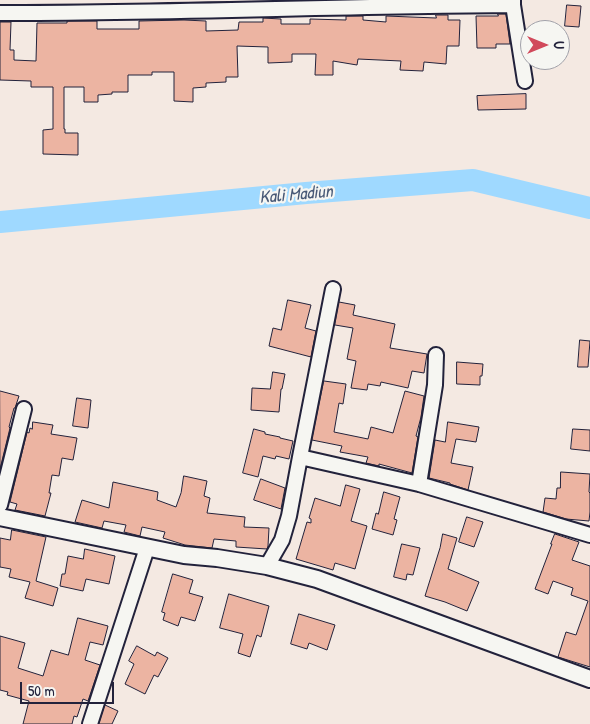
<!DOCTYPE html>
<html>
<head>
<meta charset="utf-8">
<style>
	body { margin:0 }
	#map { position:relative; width:590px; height:724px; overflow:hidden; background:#f4e9e2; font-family:"Patrick Hand",sans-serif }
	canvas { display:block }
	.north { position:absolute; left:520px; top:20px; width:50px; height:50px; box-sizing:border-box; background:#f6f6f2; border:1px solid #a1a1a9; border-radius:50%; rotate:90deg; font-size:14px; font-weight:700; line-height:20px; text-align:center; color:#22223b }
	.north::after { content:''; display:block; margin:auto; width:18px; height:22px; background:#d1495b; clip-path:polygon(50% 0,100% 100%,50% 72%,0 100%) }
	.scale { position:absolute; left:20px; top:682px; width:94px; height:22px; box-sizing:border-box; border:2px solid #22223b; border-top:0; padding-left:6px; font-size:15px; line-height:18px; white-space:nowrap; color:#22223b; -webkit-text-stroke:4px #f6f6f2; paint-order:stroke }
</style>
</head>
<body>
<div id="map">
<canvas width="590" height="724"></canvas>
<div class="north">U</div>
<div class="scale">50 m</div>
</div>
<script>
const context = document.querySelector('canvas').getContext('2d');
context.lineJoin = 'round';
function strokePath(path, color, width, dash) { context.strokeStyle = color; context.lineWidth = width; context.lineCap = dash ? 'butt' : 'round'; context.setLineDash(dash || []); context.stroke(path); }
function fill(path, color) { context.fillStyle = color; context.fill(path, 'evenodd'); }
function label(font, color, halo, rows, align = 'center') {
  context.font = font + ' "Patrick Hand",sans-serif'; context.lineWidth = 4.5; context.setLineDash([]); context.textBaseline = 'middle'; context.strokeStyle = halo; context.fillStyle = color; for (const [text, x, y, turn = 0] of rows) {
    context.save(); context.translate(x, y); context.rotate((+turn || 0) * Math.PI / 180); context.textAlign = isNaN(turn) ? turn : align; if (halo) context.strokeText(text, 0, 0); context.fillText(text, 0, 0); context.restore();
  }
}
const river = new Path2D(`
	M 0,222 L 306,193 L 473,180 L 590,208`);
const building = new Path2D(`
	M 567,5 L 581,6 L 579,27 L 565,26 Z
	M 498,14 L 506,14 L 510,44 L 496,44 L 496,48 L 477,48 L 476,16 L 498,16 Z
	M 436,15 L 448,15 L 448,20 L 460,20 L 459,46 L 447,46 L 446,64 L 424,62 L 423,71 L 400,70 L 401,61 L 358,59 L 357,65 L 333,61 L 333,75 L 315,75 L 316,54 L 292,54 L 292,62 L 268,63 L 268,47 L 237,46 L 238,77 L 226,77 L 226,82 L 206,83 L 206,87 L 193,88 L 193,102 L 174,101 L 174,72 L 152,72 L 152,75 L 128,75 L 128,92 L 112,92 L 112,94 L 98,95 L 98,102 L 84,102 L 84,87 L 64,87 L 64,129 L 65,129 L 65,133 L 78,133 L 78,155 L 43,154 L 43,130 L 53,129 L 53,87 L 31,87 L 31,81 L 0,80 L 0,22 L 11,22 L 10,50 L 14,50 L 14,60 L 36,61 L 37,23 L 67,23 L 67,21 L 97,21 L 97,29 L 139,29 L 139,21 L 184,20 L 206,21 L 206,31 L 238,30 L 239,22 L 263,22 L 263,18 L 281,19 L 281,24 L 310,24 L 310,19 L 346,20 L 346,16 L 363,16 L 363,20 L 386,22 L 386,16 L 436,18 Z
	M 526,94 L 526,109 L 478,110 L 477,96 Z
	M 288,300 L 311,305 L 305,328 L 316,331 L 311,357 L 269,346 L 273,328 L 281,330 Z
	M 339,302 L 355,305 L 353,315 L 395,324 L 390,348 L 427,354 L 424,373 L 412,371 L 408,388 L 381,382 L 380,386 L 368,384 L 367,390 L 351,388 L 356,361 L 347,359 L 353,328 L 335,325 Z
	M 580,340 L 590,341 L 588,367 L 578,367 Z
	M 457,362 L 483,364 L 482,376 L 480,376 L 480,385 L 457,384 Z
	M 273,372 L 285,374 L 282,389 L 281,389 L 279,412 L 251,410 L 252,388 L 270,389 Z
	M 324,381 L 346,384 L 343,404 L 339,403 L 334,432 L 368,439 L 371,427 L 393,433 L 405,391 L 424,396 L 421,417 L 416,436 L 418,437 L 412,473 L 379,464 L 379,466 L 366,463 L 368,457 L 340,452 L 342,446 L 312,440 Z
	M 0,391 L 19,396 L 15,408 L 14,408 L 9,427 L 10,428 L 0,469 Z
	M 77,398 L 91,400 L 88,428 L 73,426 Z
	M 33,422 L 53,425 L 51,434 L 77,438 L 73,460 L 62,458 L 59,476 L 52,475 L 49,493 L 51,493 L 45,516 L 15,510 L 17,504 L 10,502 L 27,432 L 29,433 L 30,428 L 32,429 Z
	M 448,422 L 479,427 L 476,442 L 456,439 L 451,463 L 473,467 L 468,490 L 450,484 L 450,483 L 429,478 L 435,440 L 445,442 Z
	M 254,429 L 265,432 L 265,434 L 280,437 L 280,438 L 293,441 L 289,459 L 276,456 L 275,459 L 263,456 L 258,477 L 243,473 Z
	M 573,429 L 590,430 L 590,451 L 571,449 Z
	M 561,472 L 590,474 L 589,492 L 590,493 L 590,512 L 589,521 L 566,519 L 543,512 L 545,498 L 556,499 L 557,488 L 560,488 Z
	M 184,476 L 207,481 L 204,496 L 210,498 L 207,513 L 245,517 L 244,527 L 269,528 L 268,546 L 267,549 L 236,547 L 236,541 L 214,539 L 212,548 L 185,545 L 163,538 L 165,532 L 142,527 L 140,536 L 124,532 L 126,525 L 104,521 L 102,528 L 75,522 L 82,500 L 109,508 L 113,482 L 158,492 L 157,500 L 176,507 L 181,493 Z
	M 261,479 L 285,488 L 281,509 L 254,500 Z
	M 346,485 L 360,489 L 351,521 L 367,526 L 355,569 L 335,563 L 333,570 L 296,559 L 307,522 L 311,523 L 311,519 L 309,518 L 315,498 L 340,506 Z
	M 384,492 L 400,497 L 394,519 L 397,520 L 393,535 L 372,529 L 376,513 L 378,514 Z
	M 467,517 L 483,522 L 474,547 L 459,542 Z
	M 12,530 L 46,537 L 36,581 L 58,588 L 53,606 L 25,598 L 30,582 L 9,577 L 11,569 L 0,567 L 0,538 L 10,540 Z
	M 443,534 L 457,538 L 448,569 L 479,582 L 467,611 L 445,602 L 425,596 L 440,548 Z
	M 555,534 L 579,542 L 572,560 L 590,566 L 590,667 L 558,657 L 566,632 L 576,635 L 588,601 L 571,595 L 573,588 L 553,581 L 548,594 L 535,589 L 552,544 L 551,544 Z
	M 402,544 L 420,548 L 413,575 L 407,574 L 406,580 L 394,577 Z
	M 85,549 L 115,556 L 109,584 L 86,579 L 83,591 L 60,586 L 62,574 L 65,574 L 68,556 L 83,559 Z
	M 173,574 L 193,580 L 189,593 L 203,597 L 195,621 L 181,617 L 178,626 L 163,620 L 165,613 L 162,612 Z
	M 229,594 L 269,606 L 261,637 L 257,635 L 250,657 L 238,653 L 243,634 L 220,628 Z
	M 299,614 L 335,625 L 327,650 L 309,643 L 307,649 L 291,644 Z
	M 78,618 L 108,626 L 103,645 L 90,642 L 85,660 L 100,665 L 88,701 L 83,699 L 77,717 L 74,716 L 72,724 L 23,724 L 29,701 L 7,695 L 8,692 L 0,690 L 0,636 L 25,643 L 18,668 L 43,676 L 51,650 L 68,655 Z
	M 137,646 L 155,656 L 157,652 L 168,658 L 158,677 L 154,675 L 145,694 L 125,684 L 134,664 L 129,661 Z
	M 105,705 L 118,711 L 112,724 L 99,724 Z`);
const minor = new Path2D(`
	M 513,5 L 525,81
	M 0,13 C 171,13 342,6 513,5 L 513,0
	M 300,457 L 419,484 L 590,535
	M 419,484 L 435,385 L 436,355
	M 0,505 L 24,409
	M 267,566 L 282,540 L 289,516 L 300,457 L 333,289
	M 90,724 L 147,548`);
const tertiary = new Path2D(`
	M 0,517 L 184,555 L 217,558 L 267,566 L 317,579 L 590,679`);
const waterNames = [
	["Kali Madiun",296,195,-5]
];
strokePath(river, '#9fd9ff', 22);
fill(building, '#ecb4a2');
strokePath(building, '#22223b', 1);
strokePath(minor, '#22223b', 18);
strokePath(tertiary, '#22223b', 20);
strokePath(minor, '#f6f6f2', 14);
strokePath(tertiary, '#f6f6f2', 16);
label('italic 18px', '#485976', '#f6f6f2', waterNames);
</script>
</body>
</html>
